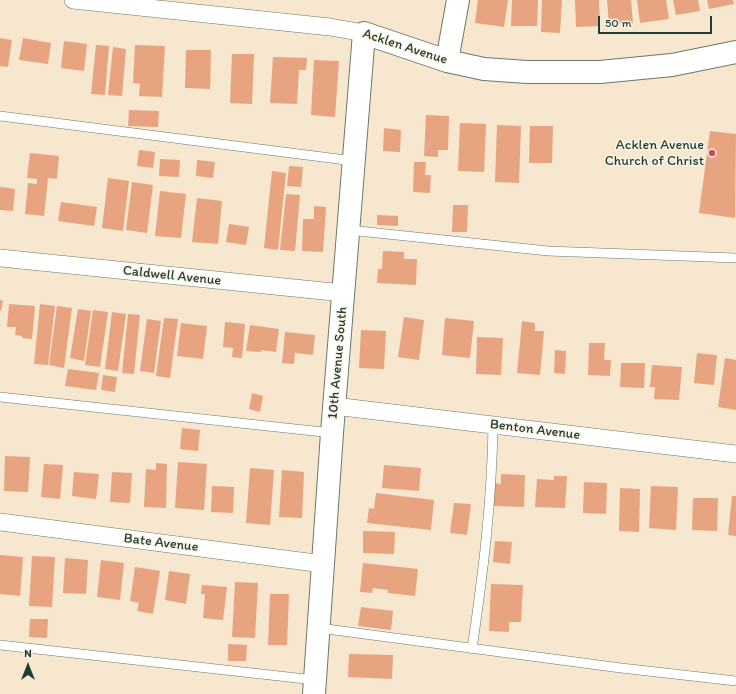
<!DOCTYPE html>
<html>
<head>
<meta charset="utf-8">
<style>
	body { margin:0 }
	#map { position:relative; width:736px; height:694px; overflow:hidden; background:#f6e7ce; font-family:Itim,sans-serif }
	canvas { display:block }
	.north { position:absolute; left:8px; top:646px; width:40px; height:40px; -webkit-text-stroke:3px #fcf5e5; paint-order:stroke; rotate:0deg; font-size:11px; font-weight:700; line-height:16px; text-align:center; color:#1f3d34 }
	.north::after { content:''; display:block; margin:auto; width:14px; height:18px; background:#1f3d34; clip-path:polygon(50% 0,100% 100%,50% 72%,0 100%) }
	.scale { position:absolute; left:598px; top:16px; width:114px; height:18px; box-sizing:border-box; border:2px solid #1f3d34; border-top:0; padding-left:5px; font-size:12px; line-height:14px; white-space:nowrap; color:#1f3d34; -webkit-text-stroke:3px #fcf5e5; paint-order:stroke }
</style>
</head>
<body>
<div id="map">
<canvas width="736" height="694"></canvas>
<div class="north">N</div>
<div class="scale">50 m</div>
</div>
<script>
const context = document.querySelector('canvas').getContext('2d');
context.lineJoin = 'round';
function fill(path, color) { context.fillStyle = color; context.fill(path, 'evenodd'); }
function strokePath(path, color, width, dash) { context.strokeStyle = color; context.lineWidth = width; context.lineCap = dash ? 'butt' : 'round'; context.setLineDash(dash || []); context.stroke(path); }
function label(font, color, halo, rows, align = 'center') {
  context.font = font + ' Itim,sans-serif'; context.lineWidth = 3; context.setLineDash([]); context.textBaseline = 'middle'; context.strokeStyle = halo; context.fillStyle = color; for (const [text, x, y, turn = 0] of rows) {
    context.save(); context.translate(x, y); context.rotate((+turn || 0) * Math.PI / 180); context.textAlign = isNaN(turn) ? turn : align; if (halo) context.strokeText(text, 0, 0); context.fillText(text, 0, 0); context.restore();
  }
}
const building = new Path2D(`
	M 478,0 L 508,0 L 504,27 L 475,23 Z
	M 512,0 L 538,0 L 537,26 L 511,26 Z
	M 542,0 L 562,0 L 560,33 L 541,32 Z
	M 575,0 L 599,0 L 600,26 L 576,27 Z
	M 607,0 L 631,0 L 633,23 L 609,25 Z
	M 637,0 L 666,0 L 669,19 L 640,23 Z
	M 673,0 L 698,0 L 700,11 L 676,15 Z
	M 707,0 L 733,0 L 734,4 L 709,9 Z
	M 0,38 L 12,40 L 8,67 L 0,66 Z
	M 23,38 L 51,43 L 48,64 L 19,60 Z
	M 64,41 L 87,44 L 84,71 L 61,68 Z
	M 96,45 L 109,46 L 105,95 L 91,94 Z
	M 135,45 L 165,46 L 162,97 L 139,96 L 140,84 L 133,83 Z
	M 113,47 L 126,49 L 122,96 L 108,95 Z
	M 186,50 L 211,50 L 210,89 L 185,88 Z
	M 232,54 L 254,54 L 252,104 L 230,103 Z
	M 273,57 L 307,58 L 306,70 L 299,70 L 297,104 L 270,103 Z
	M 314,60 L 339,61 L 335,117 L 311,115 Z
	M 129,110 L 159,111 L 158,127 L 128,126 Z
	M 426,115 L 449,116 L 448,150 L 438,150 L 438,157 L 424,156 Z
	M 460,123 L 486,124 L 484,172 L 458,171 Z
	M 497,125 L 521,126 L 519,183 L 495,182 Z
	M 530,126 L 553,126 L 552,163 L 529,163 Z
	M 384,128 L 401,130 L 400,152 L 383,151 Z
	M 710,131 L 736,134 L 735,218 L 699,213 Z
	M 139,150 L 155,152 L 153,168 L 137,166 Z
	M 30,153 L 59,156 L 57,179 L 48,178 L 44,216 L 25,214 L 28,183 L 37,184 L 37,179 L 27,178 Z
	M 160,159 L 180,160 L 179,177 L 159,176 Z
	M 197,160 L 215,162 L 213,178 L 196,176 Z
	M 414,162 L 426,162 L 425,175 L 431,175 L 430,193 L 413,192 Z
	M 289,166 L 303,167 L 301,187 L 287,186 Z
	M 272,171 L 286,173 L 278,250 L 264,248 Z
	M 108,178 L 129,181 L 123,231 L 102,228 Z
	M 132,182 L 153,185 L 147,233 L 126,230 Z
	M 0,187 L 15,189 L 13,211 L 0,210 Z
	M 160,191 L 186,194 L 181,238 L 155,236 Z
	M 286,194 L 300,195 L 295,251 L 280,250 Z
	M 197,198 L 222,201 L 218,244 L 192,242 Z
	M 61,202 L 97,207 L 94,226 L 58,221 Z
	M 453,205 L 468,205 L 467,232 L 452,232 Z
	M 314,206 L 326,207 L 323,252 L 302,251 L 303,219 L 314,219 Z
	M 377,215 L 398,216 L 398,226 L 377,225 Z
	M 229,224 L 249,227 L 246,245 L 226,242 Z
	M 383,251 L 404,252 L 404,259 L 417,259 L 416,285 L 377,283 L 378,269 L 382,269 Z
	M 0,300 L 3,301 L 1,311 L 0,311 Z
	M 9,304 L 35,306 L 32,339 L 22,338 L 22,336 L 15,335 L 16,327 L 7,327 Z
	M 40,304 L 55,306 L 48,365 L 34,364 Z
	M 57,306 L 72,308 L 64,368 L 49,365 Z
	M 78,309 L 91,311 L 84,361 L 70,358 Z
	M 93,310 L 108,312 L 100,367 L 85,365 Z
	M 112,312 L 126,314 L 118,371 L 105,369 Z
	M 128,314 L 140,315 L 134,374 L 122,373 Z
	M 404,317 L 424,320 L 419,360 L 398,357 Z
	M 164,318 L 178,319 L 170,378 L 156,376 Z
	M 445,318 L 474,321 L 470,358 L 442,355 Z
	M 147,319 L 161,321 L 154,373 L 140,371 Z
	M 522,321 L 535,323 L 535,331 L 544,331 L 540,375 L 517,373 Z
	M 225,322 L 245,324 L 242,358 L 232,357 L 233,348 L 223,347 Z
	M 181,323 L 207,326 L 203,359 L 177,356 Z
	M 250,325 L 279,329 L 276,352 L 261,350 L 261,352 L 246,351 Z
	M 361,330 L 386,331 L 384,369 L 359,368 Z
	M 285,332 L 315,335 L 313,355 L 295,353 L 294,364 L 282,363 Z
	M 477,337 L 503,338 L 501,375 L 476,374 Z
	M 589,343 L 605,343 L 604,360 L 611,360 L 610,376 L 588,375 Z
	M 555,350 L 566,351 L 565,374 L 554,373 Z
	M 697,353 L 717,355 L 714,385 L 694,383 Z
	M 725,358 L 736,360 L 736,410 L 718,407 Z
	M 621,363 L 645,363 L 644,388 L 620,387 Z
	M 652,365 L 682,367 L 679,400 L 654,399 L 655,387 L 650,387 Z
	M 68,369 L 99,373 L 96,390 L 65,386 Z
	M 103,375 L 117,377 L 115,392 L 101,390 Z
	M 252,393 L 263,396 L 260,412 L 249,409 Z
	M 182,428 L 200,430 L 198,451 L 180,449 Z
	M 5,456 L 30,457 L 28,492 L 4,491 Z
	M 178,462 L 207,464 L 204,510 L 175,508 Z
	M 156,463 L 167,464 L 166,508 L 144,507 L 146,469 L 156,470 Z
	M 44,464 L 63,465 L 60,499 L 41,497 Z
	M 384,465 L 421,468 L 419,491 L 382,488 Z
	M 250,468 L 274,470 L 270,525 L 246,523 Z
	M 282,470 L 304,472 L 302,518 L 279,517 Z
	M 74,472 L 99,474 L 96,499 L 72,496 Z
	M 112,472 L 132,473 L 130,503 L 110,502 Z
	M 501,474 L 525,475 L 524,507 L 493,506 L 494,483 L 501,484 Z
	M 554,476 L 567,476 L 565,508 L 535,507 L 537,479 L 554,480 Z
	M 584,482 L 607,483 L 606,514 L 583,513 Z
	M 212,486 L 234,487 L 233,513 L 211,512 Z
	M 651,486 L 678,487 L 676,530 L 649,528 Z
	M 620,488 L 640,489 L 639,532 L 619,531 Z
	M 376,493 L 434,500 L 431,530 L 367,523 L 369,508 L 374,509 Z
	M 732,496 L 736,496 L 736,536 L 728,535 Z
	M 693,498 L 718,498 L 717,531 L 692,530 Z
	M 454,503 L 471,504 L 467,535 L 450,533 Z
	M 363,531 L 395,532 L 394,554 L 363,553 Z
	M 495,541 L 512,542 L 510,564 L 493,562 Z
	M 0,555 L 23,557 L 20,596 L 0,594 Z
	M 32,556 L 55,557 L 52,607 L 29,606 Z
	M 65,558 L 88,560 L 86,594 L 63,593 Z
	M 101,560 L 124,563 L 120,600 L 97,597 Z
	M 363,563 L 418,569 L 415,596 L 388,593 L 388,590 L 373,588 L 372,593 L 360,592 Z
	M 135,567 L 160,571 L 153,614 L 137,611 L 139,603 L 130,601 Z
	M 169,571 L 190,574 L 186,604 L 165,600 Z
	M 235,582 L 258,583 L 255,638 L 232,637 Z
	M 491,584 L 523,585 L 521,622 L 509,622 L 509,632 L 489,631 Z
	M 202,585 L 227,587 L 223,620 L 203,618 L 205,594 L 201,594 Z
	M 270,594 L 289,594 L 287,645 L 268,645 Z
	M 361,607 L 393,611 L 391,630 L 358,626 Z
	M 30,619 L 48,619 L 47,638 L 29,637 Z
	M 228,644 L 247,645 L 246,661 L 228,661 Z
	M 349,654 L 393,655 L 392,679 L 348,677 Z`);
const service = new Path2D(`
	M 0,116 L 354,161
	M 349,230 L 548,251 L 736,258
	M 0,397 L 332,433
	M 319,628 L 621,668 L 736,681
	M 0,645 L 315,680
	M 472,649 C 483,574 492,501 493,425`);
const minor = new Path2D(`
	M 73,0 L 330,27 L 364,33
	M 0,258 L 343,293
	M 334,406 L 736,454
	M 0,522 L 323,564`);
const tertiary = new Path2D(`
	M 447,61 L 458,0
	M 314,694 L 332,433 L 364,33 L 447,61 L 484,69 L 527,72 L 600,72 L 672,65 L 736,52`);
const markers = [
	[712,153,4,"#d1495b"]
];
const streetNames = [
	["Acklen Avenue",405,47,18],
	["Caldwell Avenue",172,276,6],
	["10th Avenue South",338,363,-85],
	["Benton Avenue",535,430,7],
	["Bate Avenue",161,543,7]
];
const poiNames = [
	["Acklen Avenue",704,145],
	["Church of Christ",704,161]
];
fill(building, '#e8a380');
strokePath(service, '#6a786a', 10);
strokePath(minor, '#6a786a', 18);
strokePath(tertiary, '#6a786a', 24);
strokePath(service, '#fff', 9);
strokePath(minor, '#fff', 17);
strokePath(tertiary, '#fff', 22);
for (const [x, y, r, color] of markers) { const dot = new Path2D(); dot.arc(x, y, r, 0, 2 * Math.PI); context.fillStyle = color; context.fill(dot); strokePath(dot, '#fcf5e5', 1.5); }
label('14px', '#1f3d34', '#fcf5e5', streetNames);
label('14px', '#1f3d34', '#fcf5e5', poiNames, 'right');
</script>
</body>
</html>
